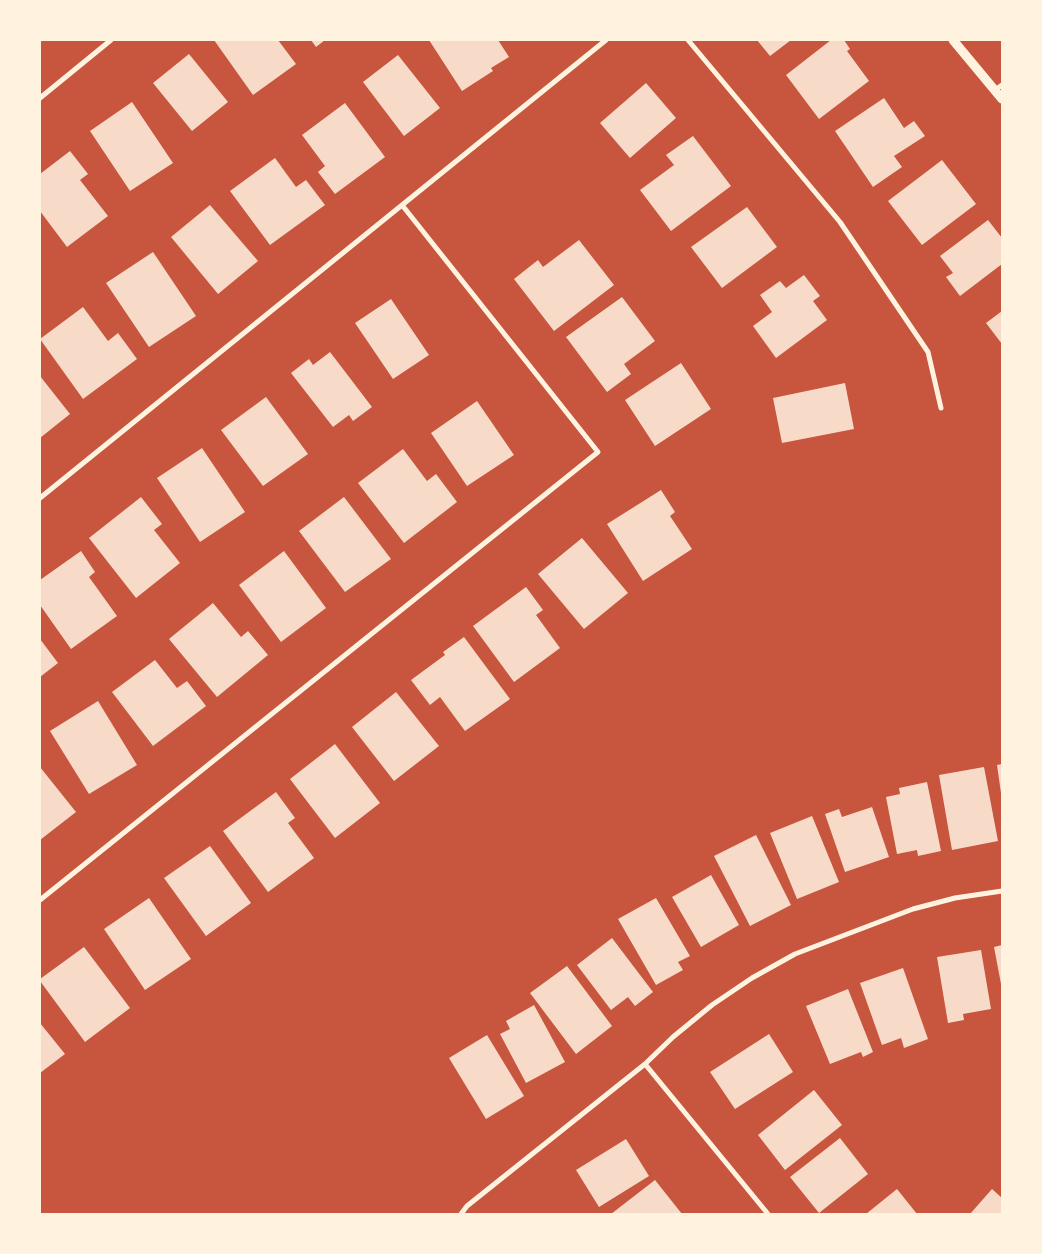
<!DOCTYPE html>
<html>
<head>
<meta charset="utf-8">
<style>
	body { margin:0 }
	#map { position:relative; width:1042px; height:1254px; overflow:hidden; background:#c8553d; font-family:"Sofia Sans Condensed",sans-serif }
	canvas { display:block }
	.frame { position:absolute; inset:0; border:41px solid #fff3e0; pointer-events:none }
</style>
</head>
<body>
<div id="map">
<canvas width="1042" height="1254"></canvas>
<div class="frame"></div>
</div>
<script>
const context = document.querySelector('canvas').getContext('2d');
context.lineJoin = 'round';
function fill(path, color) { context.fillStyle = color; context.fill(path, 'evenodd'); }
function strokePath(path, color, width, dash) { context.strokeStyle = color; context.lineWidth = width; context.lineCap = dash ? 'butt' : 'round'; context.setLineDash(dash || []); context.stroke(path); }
const building = new Path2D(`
	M 214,40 L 278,40 L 296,64 L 253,95 Z
	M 311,40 L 325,40 L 316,47 Z
	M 429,40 L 498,40 L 509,57 L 491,68 L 493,71 L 462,91 Z
	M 757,40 L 791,40 L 770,56 Z
	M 831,40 L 844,40 L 850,49 L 847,51 L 869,81 L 819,119 L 786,75 Z
	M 189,54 L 228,102 L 192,131 L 153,83 Z
	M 398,55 L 440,108 L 404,136 L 363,82 Z
	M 646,83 L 676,118 L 630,158 L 600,123 Z
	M 884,98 L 904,128 L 914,121 L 925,136 L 894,156 L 902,167 L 873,187 L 835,131 Z
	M 132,102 L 173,163 L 130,191 L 90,131 Z
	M 345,103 L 385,157 L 335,194 L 318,172 L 325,166 L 302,135 Z
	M 693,136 L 731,186 L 671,231 L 640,190 L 674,165 L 666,155 Z
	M 70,151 L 88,174 L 80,180 L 108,216 L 67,247 L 40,211 L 40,174 Z
	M 275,158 L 296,187 L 306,180 L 325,205 L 270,245 L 230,191 Z
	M 942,160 L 976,204 L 922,245 L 888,201 Z
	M 210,205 L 258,261 L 218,294 L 171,237 Z
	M 747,207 L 777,247 L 722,288 L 691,247 Z
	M 988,220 L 1002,238 L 1002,264 L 960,296 L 946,277 L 953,273 L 940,256 Z
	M 579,240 L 614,285 L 554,331 L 514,279 L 538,260 L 543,267 Z
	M 153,252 L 196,316 L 149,347 L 106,283 Z
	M 804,275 L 820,296 L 813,301 L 827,320 L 776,358 L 753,326 L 772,312 L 760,295 L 780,281 L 786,288 Z
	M 622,297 L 655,341 L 624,364 L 631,374 L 607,392 L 566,337 Z
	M 391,299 L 429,355 L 393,379 L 355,323 Z
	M 83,307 L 108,341 L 118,333 L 137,359 L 83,399 L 40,339 Z
	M 1002,311 L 1002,344 L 986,323 Z
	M 330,352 L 372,407 L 353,421 L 349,415 L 333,427 L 291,373 L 309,359 L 313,365 Z
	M 681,363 L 711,409 L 655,446 L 625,400 Z
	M 40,376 L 70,414 L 40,438 Z
	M 845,383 L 854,429 L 782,443 L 773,398 Z
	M 266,397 L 308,454 L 263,486 L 221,430 Z
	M 477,401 L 514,455 L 467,486 L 431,433 Z
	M 202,448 L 245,512 L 200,542 L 157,478 Z
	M 403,449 L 427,481 L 436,474 L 457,502 L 404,543 L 358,483 Z
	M 661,490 L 675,512 L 670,516 L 692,549 L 643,581 L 607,524 Z
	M 141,497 L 162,524 L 154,530 L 180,563 L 136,598 L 89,538 Z
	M 344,497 L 391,559 L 345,592 L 299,531 Z
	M 582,538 L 628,593 L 584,629 L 538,574 Z
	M 81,551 L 95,572 L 89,577 L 117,616 L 71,649 L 40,605 L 40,580 Z
	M 284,551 L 326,608 L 281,642 L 239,585 Z
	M 526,587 L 543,610 L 536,615 L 560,648 L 514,682 L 473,626 Z
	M 213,603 L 241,637 L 248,631 L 268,655 L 217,697 L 169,639 Z
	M 464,637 L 510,699 L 465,731 L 440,697 L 430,705 L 411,680 L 445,655 L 443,652 Z
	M 40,639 L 58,663 L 40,677 Z
	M 155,660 L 177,688 L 187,681 L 206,706 L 153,746 L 112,692 Z
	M 396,692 L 439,746 L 394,781 L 352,727 Z
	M 98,701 L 137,765 L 89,794 L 50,731 Z
	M 335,744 L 380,803 L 335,838 L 290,779 Z
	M 1002,764 L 1002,793 L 1001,793 L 997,765 Z
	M 40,767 L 76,812 L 40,840 Z
	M 984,767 L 998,841 L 952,850 L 939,775 Z
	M 927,782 L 941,851 L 918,856 L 917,850 L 897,854 L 886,797 L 900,794 L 899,788 Z
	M 276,792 L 295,818 L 288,823 L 314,858 L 268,892 L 223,831 Z
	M 872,807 L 889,857 L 845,872 L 825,814 L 839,809 L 842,817 Z
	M 812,816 L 839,882 L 797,899 L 770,833 Z
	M 756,835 L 791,905 L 750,926 L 714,856 Z
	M 210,846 L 251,903 L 206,936 L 164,878 Z
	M 711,875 L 739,925 L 701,947 L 672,897 Z
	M 149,898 L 191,959 L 145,990 L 104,929 Z
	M 656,898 L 690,956 L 678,962 L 683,970 L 656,985 L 618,919 Z
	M 612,938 L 653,992 L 635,1006 L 628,997 L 611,1010 L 577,965 Z
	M 1002,945 L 1002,984 L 1001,984 L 994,947 Z
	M 84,947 L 130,1008 L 85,1042 L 40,981 L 40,979 Z
	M 981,950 L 991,1009 L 963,1014 L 964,1020 L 948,1023 L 937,957 Z
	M 567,966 L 612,1026 L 576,1054 L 530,993 Z
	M 903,968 L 928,1039 L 904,1048 L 901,1038 L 882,1045 L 860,983 Z
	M 848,989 L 873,1052 L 863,1057 L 861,1052 L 830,1064 L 806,1006 Z
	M 534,1005 L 565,1062 L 526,1083 L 500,1034 L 510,1029 L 506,1021 Z
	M 40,1023 L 65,1054 L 40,1073 Z
	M 769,1034 L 793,1072 L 735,1109 L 710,1072 Z
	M 487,1035 L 524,1096 L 486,1119 L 449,1058 Z
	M 814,1090 L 842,1125 L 785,1170 L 758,1135 Z
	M 840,1138 L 868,1174 L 819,1213 L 790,1177 Z
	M 626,1139 L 649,1176 L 599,1207 L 576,1170 Z
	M 655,1180 L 682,1214 L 611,1214 Z
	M 897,1189 L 917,1214 L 866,1214 Z
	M 992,1189 L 1002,1198 L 1002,1214 L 970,1214 Z`);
const minor = new Path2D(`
	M 688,40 L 840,222 L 928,352 L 941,408
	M 995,90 L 1002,85
	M 40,98 L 111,40
	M 40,498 L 606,40
	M 40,900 L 598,452 L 402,205
	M 645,1064 L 768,1214
	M 461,1214 L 467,1206 L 645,1064 L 673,1037 L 712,1005 L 752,978 L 795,954 L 913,909 L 955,898 L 1002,891`);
const tertiary = new Path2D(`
	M 953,40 L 1002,99`);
fill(building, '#f7dbc8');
strokePath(minor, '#fff3e0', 5);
strokePath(tertiary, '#fff3e0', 9);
</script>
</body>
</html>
